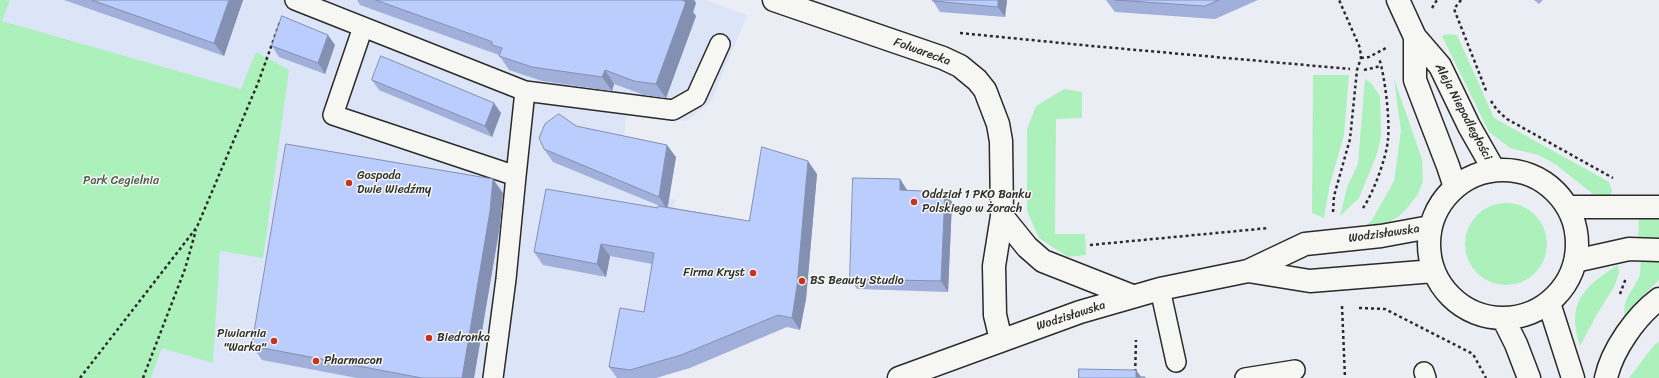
<!DOCTYPE html>
<html>
<head>
<meta charset="utf-8">
<style>
	body { margin:0 }
	canvas { display:block; background:#eaeef4 }
</style>
</head>
<body>
<canvas width="1659" height="378"></canvas>
<script>
const context = document.querySelector('canvas').getContext('2d');
context.lineJoin = 'round';
function fill(path, color) { context.fillStyle = color; context.fill(path, 'evenodd'); }
function strokePath(path, color, width, dash) { context.strokeStyle = color; context.lineWidth = width; context.lineCap = dash ? 'butt' : 'round'; context.setLineDash(dash || []); context.stroke(path); }
function label(font, color, halo, rows, align = 'center') {
  context.font = font + ' Sriracha,sans-serif'; context.lineWidth = 3; context.setLineDash([]); context.textBaseline = 'middle'; context.strokeStyle = halo; context.fillStyle = color; for (const [text, x, y, turn = 0] of rows) {
    context.save(); context.translate(x, y); context.rotate((+turn || 0) * Math.PI / 180); context.textAlign = isNaN(turn) ? turn : align; if (halo) context.strokeText(text, 0, 0); context.fillText(text, 0, 0); context.restore();
  }
}
const built = new Path2D(`
	M 10,0 L 705,0 L 747,15 L 711,102 L 686,121 L 626,112 L 620,187 L 676,200 L 638,378 L 151,378 L 162,348 L 213,362 L 220,251 L 263,258 L 241,89 L 2,21 Z`);
const green = new Path2D(`
	M 0,0 L 10,0 L 2,21 L 241,89 L 256,52 L 289,70 L 263,258 L 220,251 L 213,363 L 162,348 L 151,378 L 0,378 Z
	M 1448,34 L 1457,35 L 1494,118 L 1609,182 L 1612,191 L 1610,197 L 1593,194 L 1555,164 L 1538,155 L 1510,148 L 1489,132 L 1442,36 Z
	M 1313,75 L 1349,75 L 1344,135 L 1330,184 L 1324,218 L 1312,213 Z
	M 1365,79 L 1371,83 L 1380,96 L 1381,136 L 1377,154 L 1359,198 L 1340,216 L 1347,187 L 1358,164 Z
	M 1394,79 L 1422,159 L 1423,181 L 1418,194 L 1408,207 L 1398,217 L 1382,226 L 1363,228 L 1372,220 L 1394,181 L 1401,131 Z
	M 1064,89 L 1082,92 L 1082,118 L 1056,119 L 1055,234 L 1085,234 L 1086,255 L 1068,257 L 1039,238 L 1027,211 L 1027,129 L 1036,106 Z
	M1465 244a41 41 0 1 1 82 0a41 41 0 1 1-82 0Z
	M 1639,218 L 1659,219 L 1659,239 L 1638,238 Z
	M 1655,260 L 1659,261 L 1659,280 L 1642,297 L 1625,319 C 1622,297 1631,295 1639,277 C 1641,272 1640,266 1641,261 Z
	M 1618,265 L 1619,273 L 1615,285 L 1597,314 L 1580,346 C 1566,303 1583,287 1618,265 Z
	M 1659,342 L 1659,378 L 1629,378 L 1655,344 Z`);
const path = new Path2D(`
	M 1461,0 L 1454,9 L 1487,93
	M 1432,8 L 1437,0
	M 960,33 L 1092,46 L 1350,69
	M 1361,58 L 1369,57 L 1386,48
	M 1364,70 L 1381,66
	M 1491,101 L 1497,110 L 1507,119 L 1613,178
	M 1363,208 C 1373,194 1387,156 1388,139 C 1390,120 1385,76 1379,58
	M 1333,212 L 1334,196 L 1350,139 L 1357,70 L 1361,58 L 1360,48 L 1339,0
	M 1090,245 L 1269,228
	M 1620,294 L 1626,278
	M 1342,306 L 1345,378
	M 1359,308 L 1385,309 L 1473,354 L 1486,378
	M 80,378 L 197,227 L 258,83 L 280,22
	M 143,378 L 185,269 L 196,230
	M 1135,378 L 1136,340`);
const lane = new Path2D(`
	M 295,0 L 525,91 L 673,110 L 696,97 L 720,44
	M 363,27 L 333,115 L 516,176 L 525,91
	M 1160,289 L 1176,362
	M 1424,372 L 1426,378
	M 493,378 L 506,279 L 516,176
	M 1245,378 L 1295,370`);
const street = new Path2D(`
	M 774,0 L 943,58 L 960,66 L 977,80 L 985,90 L 998,124 L 1001,141 L 1002,216 L 994,266 L 995,315 L 1001,340
	M 1002,216 L 1027,247 L 1043,261 L 1132,296`);
const secondary = new Path2D(`
	M 1398,0 L 1415,37 L 1440,66 L 1469,126 L 1494,170
	M 1415,37 L 1415,80 L 1448,166 L 1455,187
	M1429 244a74 74 0 1 1 148 0a74 74 0 1 1-148 0Z
	M 1568,207 L 1659,207
	M 1575,261 L 1629,249 L 1659,250
	M 1248,271 L 1310,281 L 1434,271
	M 1549,303 L 1573,378
	M 1503,318 L 1516,344 L 1529,378
	M 899,378 L 1080,312 L 1160,289 L 1248,271 L 1305,244 L 1381,236 L 1430,227
	M 1606,378 C 1612,350 1636,316 1659,299`);
const wall = new Path2D(`
	M 64,0 L 243,0 L 224,56 Z
	M 357,0 L 694,0 L 696,3 L 693,12 L 696,16 L 666,98 L 644,95 L 614,84 L 612,91 L 542,81 L 509,70 L 499,55 L 360,5 Z
	M 933,0 L 1007,0 L 1005,17 L 940,12 L 933,1 Z
	M 1106,0 L 1258,0 L 1215,19 L 1115,12 Z
	M 1534,0 L 1543,0 L 1539,4 Z
	M 335,45 L 325,74 L 279,57 L 272,46 Z
	M 372,80 L 501,113 L 492,137 L 379,90 Z
	M 576,126 L 676,157 L 668,207 L 749,221 L 817,174 L 806,299 L 800,330 L 787,327 L 690,368 L 656,378 L 617,378 L 609,367 L 644,312 L 652,264 L 610,256 L 606,277 L 543,265 L 534,252 L 658,208 L 660,206 L 553,162 L 544,149 Z
	M 900,179 L 907,190 L 952,202 L 948,292 L 857,289 L 850,279 Z
	M 503,193 L 500,225 L 474,378 L 357,378 L 262,360 L 252,346 Z`);
const shadedWall = new Path2D(`
	M 229,0 L 243,0 L 224,56 L 214,43 Z
	M 682,0 L 694,0 L 696,3 L 693,12 L 696,16 L 666,98 L 656,84 Z
	M 998,0 L 1007,0 L 1005,17 L 998,7 Z
	M 328,35 L 335,45 L 325,74 L 318,63 Z
	M 605,70 L 614,84 L 612,91 L 602,77 Z
	M 494,103 L 501,113 L 492,137 L 485,126 Z
	M 667,145 L 676,157 L 667,209 L 659,197 Z
	M 808,161 L 817,174 L 806,299 L 800,330 L 792,318 Z
	M 493,179 L 503,193 L 500,225 L 474,378 L 462,378 Z
	M 900,179 L 907,190 L 907,201 L 900,190 Z
	M 945,192 L 952,202 L 948,292 L 941,281 Z
	M 601,244 L 610,256 L 606,277 L 597,264 Z
	M 1136,370 L 1142,378 L 1136,377 Z`);
const building = new Path2D(`
	M 92,0 L 229,0 L 214,43 Z
	M 376,0 L 682,0 L 686,2 L 656,84 L 634,81 L 605,70 L 602,77 L 532,67 L 499,56 L 502,48 L 492,45 L 492,42 Z
	M 933,0 L 998,0 L 998,7 L 933,1 Z
	M 1115,0 L 1219,0 L 1205,6 Z
	M 282,16 L 328,35 L 318,63 L 272,46 Z
	M 381,56 L 494,103 L 485,126 L 372,80 Z
	M 559,114 L 576,126 L 667,145 L 659,197 L 544,149 L 539,138 L 545,124 Z
	M 286,144 L 493,179 L 490,211 L 462,378 L 422,378 L 252,346 Z
	M 762,147 L 808,161 L 797,286 L 792,318 L 778,315 L 681,355 L 630,370 L 609,367 L 620,308 L 644,312 L 654,253 L 601,244 L 597,264 L 534,252 L 546,189 L 658,208 L 658,206 L 749,221 Z
	M 853,178 L 900,179 L 900,190 L 945,192 L 941,281 L 850,279 Z
	M 1079,369 L 1136,370 L 1136,377 L 1145,377 L 1145,378 L 1079,378 Z`);
const markers = [
	[349,183,4,"#c8321e"],
	[914,202,4,"#c8321e"],
	[753,273,4,"#c8321e"],
	[802,281,4,"#c8321e"],
	[429,338,4,"#c8321e"],
	[274,341,4,"#c8321e"],
	[316,361,4,"#c8321e"]
];
const streetNames = [
	["Folwarecka",922,52,20],
	["Aleja Niepodległości",1463,112,62],
	["Wodzisławska",1384,234,-8],
	["Wodzisławska",1071,316,-18]
];
const poiNames = [
	["Gospoda",357,176],
	["Dwie Wiedźmy",357,190],
	["Oddział 1 PKO Banku",922,195],
	["Polskiego w Żorach",922,209],
	["Firma Kryst",745,273,"right"],
	["BS Beauty Studio",810,281],
	["Piwiarnia",266,334,"right"],
	["\"Warka\"",266,348,"right"],
	["Biedronka",437,338],
	["Pharmacon",324,361]
];
const parkNames = [
	["Park Cegielnia",121,181]
];
fill(built, '#dce4f7');
fill(green, '#acf0bb');
strokePath(lane, '#2b2b2b', 22);
strokePath(street, '#2b2b2b', 25);
strokePath(secondary, '#2b2b2b', 25);
strokePath(path, '#2b2b2b', 2.5, [3, 3]);
strokePath(lane, '#f6f6f2', 19);
strokePath(street, '#f6f6f2', 22);
strokePath(secondary, '#f6f6f2', 22);
fill(wall, '#a1b0da');
fill(shadedWall, '#8390b1');
fill(building, '#bbcdfd');
strokePath(building, '#8390b1', 1);
for (const [x, y, r, color] of markers) { const dot = new Path2D(); dot.arc(x, y, r, 0, 2 * Math.PI); context.fillStyle = color; context.fill(dot); strokePath(dot, '#f6f6f2', 1.5); }
label('12px', '#2b2b2b', '#f6f6f2', streetNames);
label('12px', '#2b2b2b', '#f6f6f2', poiNames, 'left');
label('12px', '#4b5c4f', '#f6f6f2', parkNames);
</script>
</body>
</html>
